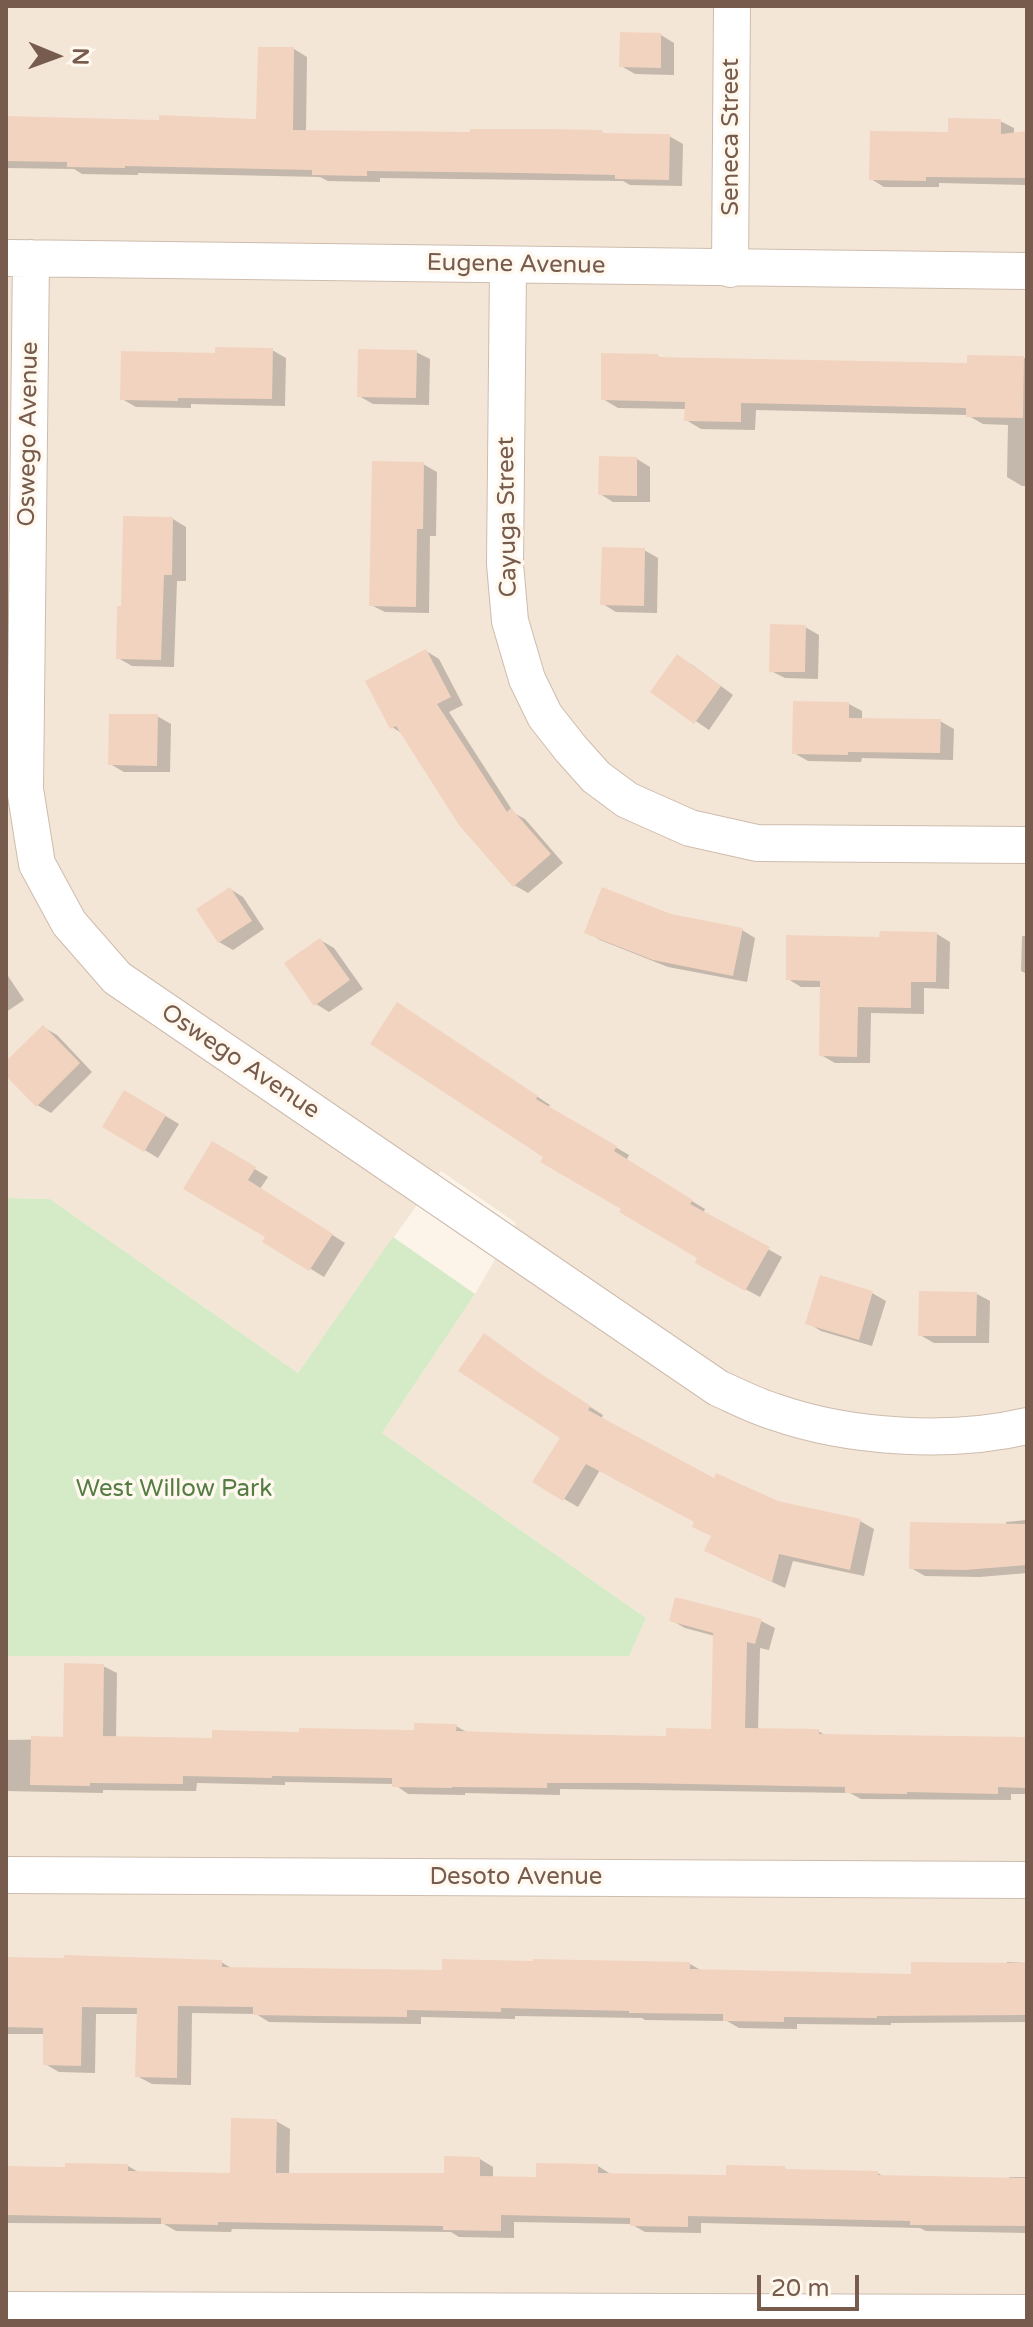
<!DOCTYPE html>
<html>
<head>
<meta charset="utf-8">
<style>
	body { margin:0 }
	#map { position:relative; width:1033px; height:2327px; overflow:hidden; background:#fcf4e8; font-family:"Varela Round",sans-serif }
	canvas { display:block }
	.frame { position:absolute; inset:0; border:8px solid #775b4c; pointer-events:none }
	.north { position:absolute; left:16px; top:16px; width:80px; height:80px; -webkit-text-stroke:6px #fff8ef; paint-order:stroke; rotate:91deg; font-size:22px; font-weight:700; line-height:32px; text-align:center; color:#775b4c }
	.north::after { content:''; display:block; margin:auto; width:28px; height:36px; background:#775b4c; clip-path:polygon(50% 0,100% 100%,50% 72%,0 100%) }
	.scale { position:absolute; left:757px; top:2275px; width:102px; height:36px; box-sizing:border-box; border:4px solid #775b4c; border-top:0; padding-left:10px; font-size:24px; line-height:28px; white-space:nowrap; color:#775b4c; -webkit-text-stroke:6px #fff8ef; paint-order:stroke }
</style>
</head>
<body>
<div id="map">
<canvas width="1033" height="2327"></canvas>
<div class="frame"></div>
<div class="north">N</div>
<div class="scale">20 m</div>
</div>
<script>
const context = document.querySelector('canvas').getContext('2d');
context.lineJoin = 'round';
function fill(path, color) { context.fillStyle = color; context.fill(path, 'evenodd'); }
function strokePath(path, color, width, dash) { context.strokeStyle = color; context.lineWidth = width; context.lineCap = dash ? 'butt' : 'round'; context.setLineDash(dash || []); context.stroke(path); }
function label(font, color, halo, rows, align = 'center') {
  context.font = font + ' "Varela Round",sans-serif'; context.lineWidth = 7; context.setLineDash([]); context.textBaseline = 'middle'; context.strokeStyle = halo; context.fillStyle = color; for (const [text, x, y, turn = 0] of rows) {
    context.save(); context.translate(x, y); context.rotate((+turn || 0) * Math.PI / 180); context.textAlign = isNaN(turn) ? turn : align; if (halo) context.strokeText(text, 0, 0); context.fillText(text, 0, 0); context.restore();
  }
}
const residential = new Path2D(`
	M 6,6 L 1027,6 L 1027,2321 L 6,2321 L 6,1656 L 629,1656 L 646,1618 L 382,1433 L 475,1294 L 516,1223 L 441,1171 L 298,1373 L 50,1199 L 6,1198 Z`);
const green = new Path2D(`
	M 6,1198 L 50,1199 L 298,1373 L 393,1237 L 475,1294 L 382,1433 L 646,1618 L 629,1656 L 6,1656 Z`);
const shadow = new Path2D(`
	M 661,35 L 674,43 L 674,75 L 635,74 L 621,66 Z
	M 294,49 L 307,57 L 306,132 L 601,132 L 607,135 L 669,136 L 683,144 L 682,186 L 630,185 L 623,181 L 380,178 L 380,182 L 328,181 L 320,177 L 138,173 L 138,175 L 82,174 L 74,169 L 6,168 L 6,118 L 161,122 L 258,121 Z
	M 1000,121 L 1014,128 L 1014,135 L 1027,133 L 1027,185 L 939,183 L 939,187 L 884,187 L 871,179 L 950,134 Z
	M 272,350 L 286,358 L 285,406 L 191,404 L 191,408 L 136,407 L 122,399 L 217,355 Z
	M 416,352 L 430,359 L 429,405 L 373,404 L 359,396 Z
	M 657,356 L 664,359 L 968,366 L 969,357 L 1027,358 L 1027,486 L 1022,486 L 1007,477 L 1008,425 L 983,424 L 967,415 L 756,410 L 755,430 L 701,429 L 686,420 L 686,409 L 618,408 L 603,399 Z
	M 637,459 L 650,467 L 650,502 L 613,502 L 600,494 Z
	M 423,464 L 437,472 L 436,536 L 430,536 L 429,613 L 385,612 L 371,605 Z
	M 173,519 L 186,527 L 186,581 L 177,581 L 174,667 L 132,666 L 118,658 L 123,608 Z
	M 644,550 L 658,558 L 657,613 L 616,612 L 603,604 Z
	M 805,627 L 819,635 L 818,679 L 785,678 L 771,671 Z
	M 426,651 L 439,659 L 463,705 L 449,712 L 514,813 L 525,819 L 563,863 L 528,893 L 514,885 L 403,734 L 392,727 Z
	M 691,664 L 733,695 L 709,730 L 653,692 Z
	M 849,704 L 862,711 L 862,720 L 940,721 L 954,729 L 953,760 L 862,758 L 861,762 L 808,761 L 794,753 Z
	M 157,716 L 171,724 L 170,772 L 124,772 L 110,764 Z
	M 230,889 L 243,897 L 264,929 L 233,950 L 219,942 Z
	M 742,930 L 755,938 L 747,982 L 668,967 L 600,940 L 586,932 Z
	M 937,934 L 950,942 L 949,989 L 924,988 L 924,1014 L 871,1013 L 870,1063 L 835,1063 L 821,1055 L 822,987 L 801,987 L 788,979 Z
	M 1022,936 L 1027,936 L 1027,974 L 1021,971 Z
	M 320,940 L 334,948 L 363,989 L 329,1012 L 316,1004 Z
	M 6,973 L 24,1000 L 6,1012 Z
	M 411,1013 L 550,1105 L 548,1108 L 629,1155 L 626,1161 L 705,1209 L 703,1213 L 782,1257 L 760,1297 L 697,1263 L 700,1257 L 545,1157 Z
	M 43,1027 L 57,1035 L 92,1072 L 51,1113 L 37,1105 L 6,1073 L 6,1063 Z
	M 125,1092 L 179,1124 L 158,1158 L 105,1126 Z
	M 213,1144 L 268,1177 L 260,1189 L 345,1243 L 324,1277 L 265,1241 L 268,1237 Z
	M 822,1277 L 872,1293 L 886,1301 L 872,1346 L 821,1331 L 808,1323 Z
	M 977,1294 L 990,1301 L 989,1343 L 934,1343 L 920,1335 Z
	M 552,1383 L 603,1415 L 601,1419 L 715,1481 L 777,1503 L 860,1521 L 874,1529 L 864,1576 L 793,1561 L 785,1588 L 720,1558 L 713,1536 L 697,1522 L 600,1470 L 578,1507 L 535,1482 L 563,1437 Z
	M 1027,1520 L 1027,1573 L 980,1577 L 925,1576 L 911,1568 L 1006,1526 L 1006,1522 Z
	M 671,1620 L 761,1621 L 775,1628 L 769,1650 L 760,1648 L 758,1730 L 818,1731 L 827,1736 L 1027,1739 L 1027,1794 L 1011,1794 L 1011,1800 L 861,1799 L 850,1793 L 651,1790 L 560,1789 L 560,1795 L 465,1793 L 465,1795 L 408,1794 L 394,1784 L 285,1782 L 285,1785 L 197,1783 L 196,1791 L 103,1790 L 103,1793 L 6,1791 L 6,1740 L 65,1739 L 103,1666 L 117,1673 L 116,1739 L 213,1740 L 416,1732 L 456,1726 L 470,1734 L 668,1738 L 713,1731 L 715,1636 L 685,1628 Z
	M 6,1959 L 221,1962 L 233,1969 L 444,1972 L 690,1964 L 704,1972 L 913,1976 L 1007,1965 L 1007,1962 L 1027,1963 L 1027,2022 L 891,2023 L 891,2025 L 797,2024 L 797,2029 L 739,2028 L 727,2021 L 645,2020 L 642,2018 L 515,2016 L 515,2019 L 421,2017 L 421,2024 L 330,2023 L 269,2022 L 256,2014 L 192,2013 L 191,2085 L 152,2084 L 137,2076 L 138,2014 L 96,2014 L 95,2073 L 59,2072 L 45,2064 L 45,2034 L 6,2034 Z
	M 276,2121 L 290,2129 L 289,2175 L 446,2175 L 480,2159 L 493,2167 L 493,2179 L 538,2179 L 598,2166 L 612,2175 L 728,2177 L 784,2168 L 790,2171 L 877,2173 L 886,2177 L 1009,2180 L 1009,2177 L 1027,2177 L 1027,2233 L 926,2231 L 920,2228 L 701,2223 L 701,2233 L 645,2232 L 631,2224 L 514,2222 L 514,2238 L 459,2237 L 451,2232 L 232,2229 L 231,2232 L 176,2231 L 164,2224 L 6,2223 L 6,2168 L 67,2169 L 128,2166 L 140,2173 L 232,2175 Z`);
const building = new Path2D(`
	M 620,32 L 661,33 L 661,68 L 619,67 Z
	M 258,47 L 294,47 L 293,130 L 470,132 L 470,129 L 548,129 L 602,130 L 602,133 L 670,134 L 669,180 L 615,179 L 615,175 L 523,173 L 367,171 L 367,176 L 312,175 L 312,170 L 125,166 L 125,168 L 67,167 L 67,162 L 6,161 L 6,116 L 159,120 L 159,115 L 256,119 Z
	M 948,118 L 1001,119 L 1001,134 L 1027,131 L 1027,178 L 926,177 L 926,181 L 869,180 L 870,131 L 948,132 Z
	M 215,347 L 273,348 L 272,399 L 178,398 L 178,401 L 120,400 L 121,351 L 215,353 Z
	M 358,349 L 417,350 L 416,398 L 357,397 Z
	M 601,353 L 658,354 L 658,357 L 967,363 L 967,355 L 1024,356 L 1023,418 L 966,417 L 966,408 L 741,403 L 741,422 L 684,421 L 685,402 L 601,400 Z
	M 599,456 L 637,457 L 637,496 L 598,495 Z
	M 372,461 L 424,462 L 423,529 L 417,529 L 416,607 L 369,606 Z
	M 123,516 L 173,517 L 172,575 L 164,575 L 161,660 L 116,659 L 117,606 L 121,606 Z
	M 602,547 L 645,548 L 644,606 L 600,605 Z
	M 770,624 L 806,625 L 805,672 L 769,672 Z
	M 426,649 L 451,697 L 437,704 L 507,812 L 511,808 L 551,854 L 513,887 L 459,825 L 396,726 L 390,729 L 365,681 Z
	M 677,654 L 721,686 L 694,724 L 650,692 Z
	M 793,701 L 849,702 L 849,718 L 941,719 L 940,753 L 848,752 L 848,755 L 792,754 Z
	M 109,714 L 158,714 L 157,766 L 108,765 Z
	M 230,887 L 252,921 L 218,943 L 196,909 Z
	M 602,887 L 671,914 L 743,928 L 733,976 L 653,960 L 584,933 Z
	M 880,931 L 937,932 L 936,982 L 911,982 L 911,1008 L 858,1007 L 857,1057 L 819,1056 L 820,981 L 786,980 L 786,935 L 879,937 Z
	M 320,938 L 350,980 L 314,1006 L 284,963 Z
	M 397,1002 L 538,1096 L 536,1099 L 617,1146 L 614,1151 L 693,1200 L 690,1204 L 770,1247 L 745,1291 L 695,1263 L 697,1258 L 619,1212 L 621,1209 L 540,1162 L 543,1157 L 370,1044 Z
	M 43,1025 L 80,1063 L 36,1107 L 6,1076 L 6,1061 Z
	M 124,1090 L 166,1115 L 144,1152 L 102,1127 Z
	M 212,1141 L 256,1167 L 248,1180 L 333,1234 L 309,1271 L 262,1242 L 265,1237 L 183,1189 Z
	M 820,1275 L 873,1291 L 859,1340 L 805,1324 Z
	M 919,1291 L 977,1292 L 976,1336 L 918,1336 Z
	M 484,1333 L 538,1372 L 591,1406 L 588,1410 L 714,1478 L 716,1473 L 778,1501 L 861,1519 L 850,1570 L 779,1554 L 772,1582 L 704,1551 L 711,1536 L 692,1527 L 694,1522 L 586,1464 L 563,1501 L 532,1482 L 560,1438 L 458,1371 Z
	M 910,1522 L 1027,1524 L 1027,1565 L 965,1570 L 909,1569 Z
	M 675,1597 L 762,1619 L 755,1644 L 747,1642 L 745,1728 L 819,1729 L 819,1734 L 1027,1737 L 1027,1788 L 998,1787 L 998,1794 L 907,1792 L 907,1794 L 845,1793 L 845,1787 L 636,1783 L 547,1783 L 547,1788 L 452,1787 L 452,1788 L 392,1787 L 392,1778 L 272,1776 L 272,1778 L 183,1776 L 183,1784 L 90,1783 L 90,1786 L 30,1785 L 31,1736 L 63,1737 L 64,1663 L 104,1664 L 103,1736 L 212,1738 L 212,1730 L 299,1732 L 299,1728 L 414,1730 L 414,1723 L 457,1724 L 456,1731 L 548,1734 L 666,1736 L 666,1728 L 711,1729 L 713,1633 L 669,1621 Z
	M 64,1955 L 222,1960 L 222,1967 L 442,1970 L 442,1959 L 533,1961 L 533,1959 L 690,1962 L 690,1969 L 911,1974 L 911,1962 L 1027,1963 L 1027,2015 L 877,2016 L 877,2018 L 784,2017 L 784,2022 L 723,2021 L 723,2014 L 629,2013 L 629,2011 L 501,2008 L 501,2012 L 407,2010 L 407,2017 L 314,2016 L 253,2015 L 253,2007 L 178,2006 L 177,2078 L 135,2077 L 137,2008 L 82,2007 L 81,2066 L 43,2065 L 43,2028 L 6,2027 L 6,1957 L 64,1958 Z
	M 231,2118 L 277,2119 L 276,2173 L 444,2173 L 444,2156 L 480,2157 L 480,2176 L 536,2177 L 536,2163 L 598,2164 L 598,2173 L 726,2175 L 726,2165 L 785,2166 L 785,2169 L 878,2171 L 878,2175 L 1027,2178 L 1027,2226 L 910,2225 L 910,2221 L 688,2216 L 688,2227 L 630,2226 L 630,2218 L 501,2215 L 501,2231 L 443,2230 L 443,2226 L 218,2222 L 218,2225 L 161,2224 L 161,2218 L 6,2215 L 6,2166 L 65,2167 L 65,2163 L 128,2164 L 128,2171 L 230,2173 Z`);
const minor = new Path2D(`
	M 9,258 L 1027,271
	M 31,258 L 25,789 L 37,864 L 69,923 L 117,978 L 718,1388 C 736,1396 755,1406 775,1412 C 849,1438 951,1444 1027,1426
	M 508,266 L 505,564 L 510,621 L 527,679 L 545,716 L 571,749 L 596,777 L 627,800 L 690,828 L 757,843 L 1027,845
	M 730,269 L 732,6
	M 6,1875 L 1027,1880
	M 6,2310 L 1027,2313`);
const streetNames = [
	["Seneca Street",732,137,-90],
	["Eugene Avenue",516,265,1],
	["Oswego Avenue",29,434,-89],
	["Cayuga Street",508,517,-91],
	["Oswego Avenue",240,1062,34],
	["Desoto Avenue",516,1878]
];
const parkNames = [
	["West Willow Park",174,1490]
];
fill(residential, '#f4e6d6');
fill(green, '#d5eac6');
fill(shadow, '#0003');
fill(building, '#f2d3c0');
strokePath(minor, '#cebcae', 38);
strokePath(minor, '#fff', 36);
label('24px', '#775b4c', '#fff8ef', streetNames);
label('24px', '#547c43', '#fff8ef', parkNames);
</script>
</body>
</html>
